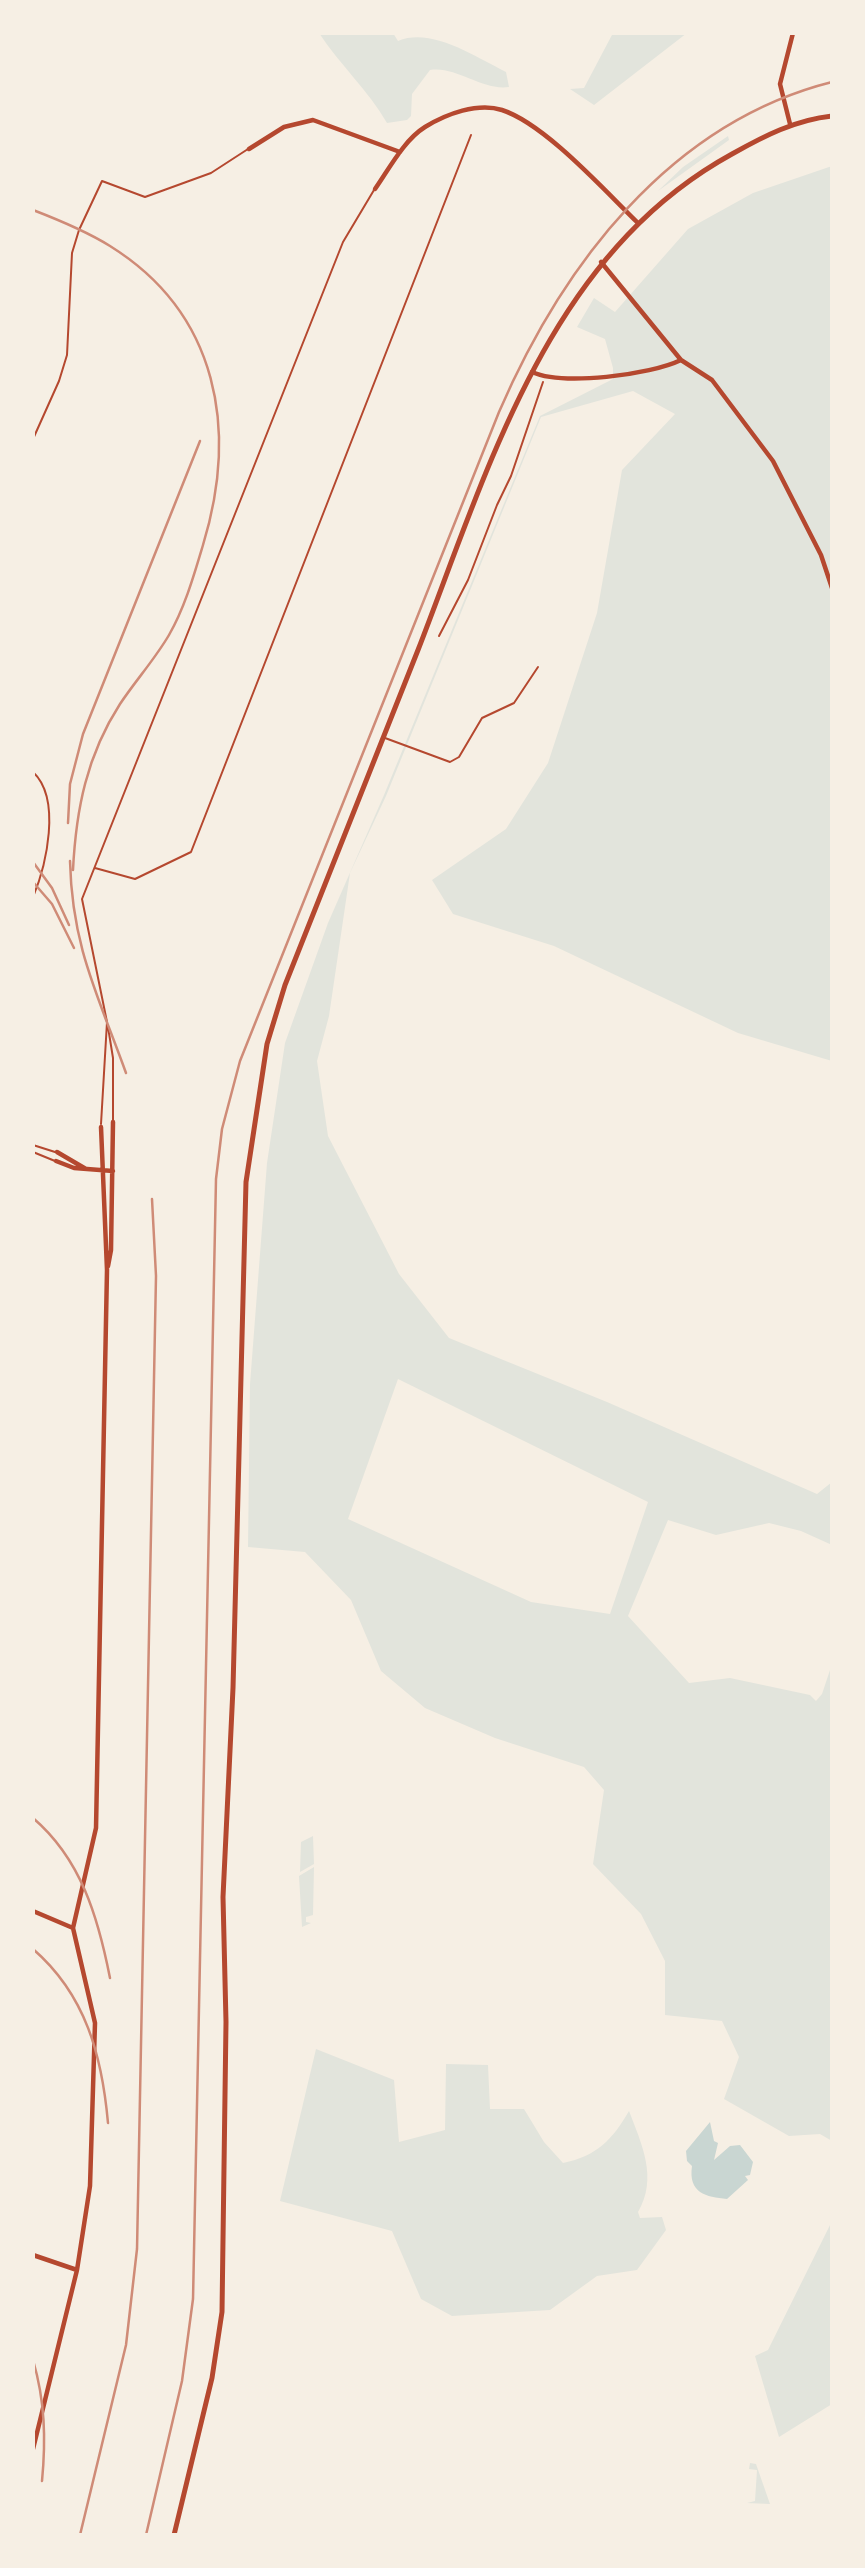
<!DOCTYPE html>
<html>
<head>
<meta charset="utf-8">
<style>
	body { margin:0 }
	#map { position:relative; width:865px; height:2568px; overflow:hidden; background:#f6efe4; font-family:"Roboto Condensed",sans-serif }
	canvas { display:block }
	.frame { position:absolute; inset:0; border:35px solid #f6efe4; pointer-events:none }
</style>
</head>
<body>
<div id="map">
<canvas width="865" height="2568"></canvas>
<div class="frame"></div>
</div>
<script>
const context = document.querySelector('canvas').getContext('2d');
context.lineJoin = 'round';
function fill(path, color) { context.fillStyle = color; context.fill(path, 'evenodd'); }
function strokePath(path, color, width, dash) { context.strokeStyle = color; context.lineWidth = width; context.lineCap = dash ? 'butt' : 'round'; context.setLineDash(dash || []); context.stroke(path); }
const green = new Path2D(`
	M 319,33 L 393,33 L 398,41 C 432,27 475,57 506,72 L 509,87 C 482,91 457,66 430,70 L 412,94 L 411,116 L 407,120 L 387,123 C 368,90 340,65 319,33 Z
	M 613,33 L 687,33 L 594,105 L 570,89 L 584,88 Z
	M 728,136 L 729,140 L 658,191 L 683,167 Z
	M 832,166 L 832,1061 L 738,1033 L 554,946 L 453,914 L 432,880 L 506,829 L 548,763 L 597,613 L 622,470 L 675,414 L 633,391 L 541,417 L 386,796 L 350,873 L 329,1016 L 317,1061 L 328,1136 L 399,1274 L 449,1338 L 607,1402 L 817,1494 L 832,1482 L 832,1545 L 801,1531 L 769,1523 L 716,1535 L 668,1520 L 628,1616 L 689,1683 L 730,1678 L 810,1695 L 816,1701 L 822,1694 L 832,1664 L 832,2141 L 820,2134 L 789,2136 L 724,2099 L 739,2057 L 722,2021 L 665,2015 L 665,1961 L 641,1914 L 593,1864 L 604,1790 L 584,1767 L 495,1738 L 425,1708 L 381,1671 L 351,1600 L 305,1552 L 248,1547 L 250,1384 L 267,1163 L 285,1043 L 328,923 L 384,795 L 540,416 L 613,379 L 613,368 L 605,339 L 577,327 L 594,298 L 615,312 L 688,229 L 753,193 ZM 398,1379 L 648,1502 L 610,1614 L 531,1602 L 348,1519 Z
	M 313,1836 L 314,1864 L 300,1872 L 301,1842 Z
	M 314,1867 L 313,1915 L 306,1917 L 306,1922 L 311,1923 L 302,1927 L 299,1876 Z
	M 316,2049 L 394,2080 L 399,2142 L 445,2130 L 446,2064 L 488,2065 L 490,2109 L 524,2109 L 544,2142 L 563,2163 C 597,2156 612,2140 629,2111 C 642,2145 658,2178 638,2212 L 640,2218 L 662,2217 L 666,2230 L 637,2270 L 597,2276 L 550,2310 L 452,2316 L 421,2299 L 392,2231 L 280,2201 Z
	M 832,2221 L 832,2404 L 779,2437 L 755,2356 L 768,2350 Z
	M 750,2463 L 756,2464 L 770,2504 L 747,2503 L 755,2501 L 757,2470 L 749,2469 Z`);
const water = new Path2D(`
	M 710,2122 L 714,2141 L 718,2143 L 714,2160 L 730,2146 L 740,2145 L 753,2162 L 750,2175 L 745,2176 L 748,2180 L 727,2199 C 706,2197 688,2193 692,2166 L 687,2161 L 686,2151 Z`);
const path = new Path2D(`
	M 439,636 L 468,580 L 497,505 L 511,476 L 543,382`);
const service = new Path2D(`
	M 33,439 L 59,381 L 67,355 L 72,253 L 79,230 L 102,181 L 145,197 L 211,173 L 248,149
	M 385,738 L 450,762 L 459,757 L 482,718 L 514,703 L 538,667
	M 33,772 C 62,799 46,866 33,897
	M 95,868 L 135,879 L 191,852 L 471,135
	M 108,1027 L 113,1058 L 113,1122
	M 101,1124 L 107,1022 L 82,899 L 343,242 L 374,190
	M 33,1145 L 55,1152
	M 33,1152 L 55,1161`);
const minor = new Path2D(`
	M 790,124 L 780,84 L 793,33
	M 249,149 L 284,127 L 313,120 L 400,152
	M 375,189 C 389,169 404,140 425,127 C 446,114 478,102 502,110 C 545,124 604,190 638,223
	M 601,262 L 681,360 L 712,380 L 773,461 L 821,555 L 832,588
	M 532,372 C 563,386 650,375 681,360
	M 57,1152 L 86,1169
	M 56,1161 L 74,1168 L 113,1171
	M 108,1266 L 111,1250 L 113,1122
	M 33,1911 L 73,1928
	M 33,2255 L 77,2270
	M 33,2449 L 77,2270 L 90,2186 L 95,2023 L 73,1928 L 96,1828 L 107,1270 L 101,1127`);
const tertiary = new Path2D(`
	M 174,2535 L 212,2378 L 222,2312 L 226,2022 L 223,1897 L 233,1688 L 246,1182 L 267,1044 L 285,985 C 330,874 374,762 418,650 C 489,467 548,255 732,154 C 764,136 795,120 832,116`);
const rail = new Path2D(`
	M 33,210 C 59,220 86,231 110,246 C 219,314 238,430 203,545 C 194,575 185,607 169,635 C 155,659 136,680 120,704 C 87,755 76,809 73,870
	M 68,823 L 70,784 L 83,734 L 200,441
	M 70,861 C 72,947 98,995 126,1073
	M 33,862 L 52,888 L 69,925
	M 33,882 L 52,904 L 74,948
	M 33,1818 C 81,1859 98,1917 110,1978
	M 33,1949 C 86,1995 102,2056 108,2123
	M 33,2360 C 45,2401 46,2439 42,2481
	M 80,2535 L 126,2345 L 137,2249 L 156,1276 L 152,1199
	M 146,2535 L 182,2381 L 193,2299 L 216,1179 L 222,1129 L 240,1061 L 499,412 C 562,266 669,123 832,82`);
fill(green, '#e2e4dc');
fill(water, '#c9d6d2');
strokePath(path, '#b5482f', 2);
strokePath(service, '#b5482f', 2);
strokePath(minor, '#b5482f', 4.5);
strokePath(tertiary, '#b5482f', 5);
strokePath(rail, '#cf8b77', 2.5);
</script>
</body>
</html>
